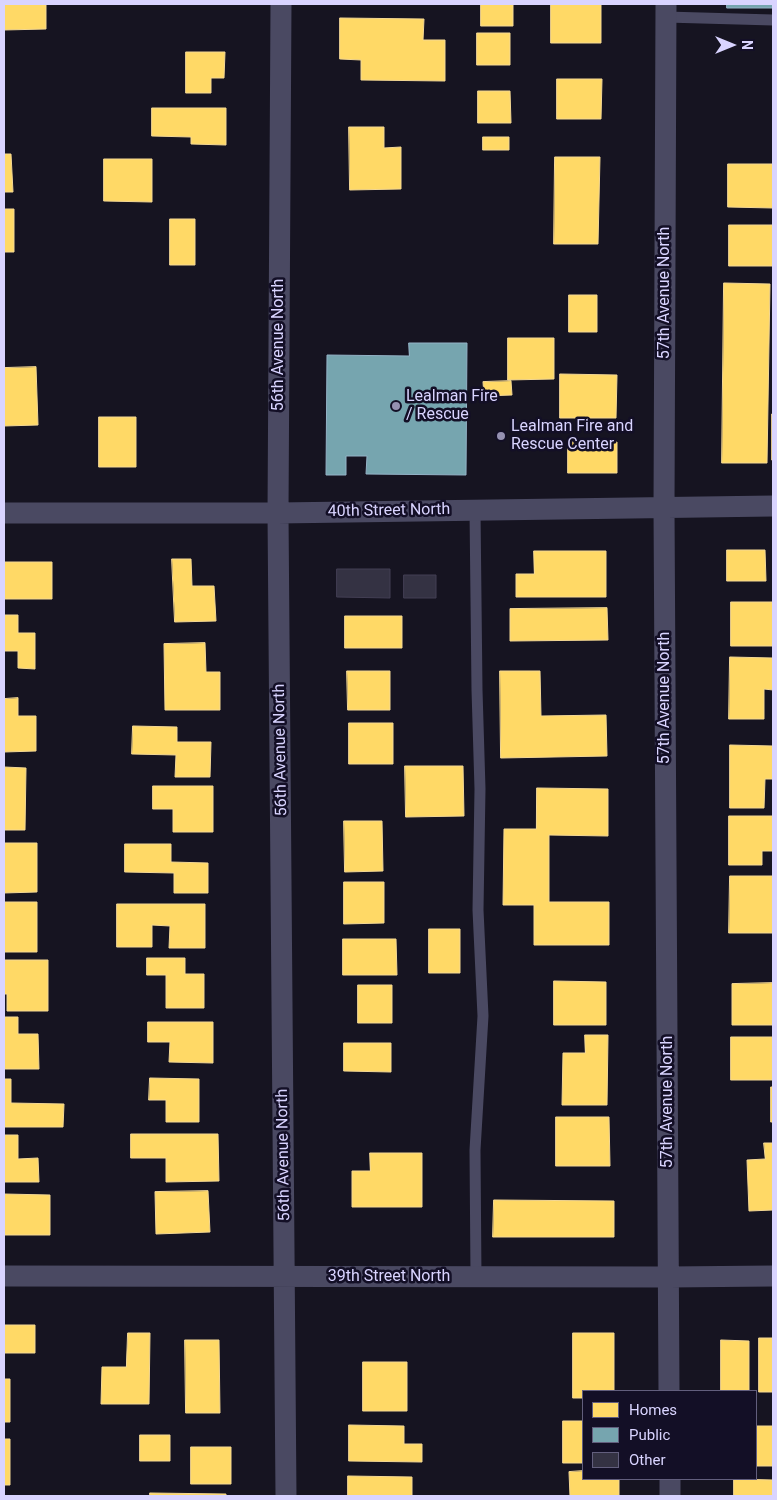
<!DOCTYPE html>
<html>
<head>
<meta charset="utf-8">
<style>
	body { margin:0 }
	#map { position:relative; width:777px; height:1500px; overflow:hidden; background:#161421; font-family:Roboto,sans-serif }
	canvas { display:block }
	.frame { position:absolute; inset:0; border:5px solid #d9d4ff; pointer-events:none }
	.legend { position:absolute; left:582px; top:1390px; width:175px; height:90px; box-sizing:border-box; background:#130f26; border:1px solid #625e7d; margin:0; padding:6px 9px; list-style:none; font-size:15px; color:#d9d4ff }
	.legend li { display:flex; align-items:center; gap:10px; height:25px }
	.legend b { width:25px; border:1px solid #625e7d }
	.north { position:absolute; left:707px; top:20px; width:50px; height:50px; -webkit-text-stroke:4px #130f26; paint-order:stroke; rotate:90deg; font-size:14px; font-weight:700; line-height:20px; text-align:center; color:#d9d4ff }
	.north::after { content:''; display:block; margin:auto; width:18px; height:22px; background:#d9d4ff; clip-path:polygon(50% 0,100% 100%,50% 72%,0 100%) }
</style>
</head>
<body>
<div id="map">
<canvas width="777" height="1500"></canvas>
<div class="frame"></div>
<ul class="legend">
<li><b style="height:14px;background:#ffd966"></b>Homes</li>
<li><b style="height:14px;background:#76a5af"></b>Public</li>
<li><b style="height:14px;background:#343243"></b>Other</li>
</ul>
<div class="north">N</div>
</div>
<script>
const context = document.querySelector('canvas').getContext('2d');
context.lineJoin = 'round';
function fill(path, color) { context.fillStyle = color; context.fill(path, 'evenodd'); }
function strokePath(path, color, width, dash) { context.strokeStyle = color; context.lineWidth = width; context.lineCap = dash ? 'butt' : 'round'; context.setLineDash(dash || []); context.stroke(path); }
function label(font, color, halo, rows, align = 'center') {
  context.font = font + ' Roboto,sans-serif'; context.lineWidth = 5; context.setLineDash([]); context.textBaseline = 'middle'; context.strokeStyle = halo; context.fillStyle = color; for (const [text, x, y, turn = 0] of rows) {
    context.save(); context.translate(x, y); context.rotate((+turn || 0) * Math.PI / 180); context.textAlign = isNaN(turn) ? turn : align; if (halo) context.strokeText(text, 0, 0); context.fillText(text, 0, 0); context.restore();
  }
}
const homes = new Path2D(`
	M 4,4 L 46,4 L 46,29 L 4,30 Z
	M 481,4 L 513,4 L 513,26 L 481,26 Z
	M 551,4 L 601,4 L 601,43 L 551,43 Z
	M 340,18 L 424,19 L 423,40 L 445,40 L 445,81 L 361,80 L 361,60 L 340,59 Z
	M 477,33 L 510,33 L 510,65 L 477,65 Z
	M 186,52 L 225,52 L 224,78 L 211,78 L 211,93 L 186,93 Z
	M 557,79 L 602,79 L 601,119 L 557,119 Z
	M 478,91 L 510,91 L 511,123 L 478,123 Z
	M 152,108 L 226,108 L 226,145 L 191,144 L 191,137 L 152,136 Z
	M 349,127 L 384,127 L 384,148 L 401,147 L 401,189 L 350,190 Z
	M 483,137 L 509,137 L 509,150 L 483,150 Z
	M 4,154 L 11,154 L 13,192 L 4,192 Z
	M 555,157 L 600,157 L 598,244 L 554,244 Z
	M 104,159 L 152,159 L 152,202 L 104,201 Z
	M 728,164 L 773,164 L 773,208 L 728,207 Z
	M 4,209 L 14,209 L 14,252 L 4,252 Z
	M 170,219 L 195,219 L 195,265 L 170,265 Z
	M 729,225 L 773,225 L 773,266 L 729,266 Z
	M 724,283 L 770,284 L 767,463 L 722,463 Z
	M 569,295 L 597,295 L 597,332 L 569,332 Z
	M 508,338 L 554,338 L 554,379 L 508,380 Z
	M 36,367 L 38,425 L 4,426 L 4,368 Z
	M 560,374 L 617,375 L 616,418 L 560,418 Z
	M 511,381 L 512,395 L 484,396 L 483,382 Z
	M 772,414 L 773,414 L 773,460 L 772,460 Z
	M 99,417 L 136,417 L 136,467 L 99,467 Z
	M 568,442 L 617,442 L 617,473 L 568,473 Z
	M 727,550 L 765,550 L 766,581 L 727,581 Z
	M 534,551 L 606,551 L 606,597 L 516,597 L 516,574 L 534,574 Z
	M 172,559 L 191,559 L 192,586 L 214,586 L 216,621 L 175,622 Z
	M 4,562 L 52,562 L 52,599 L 4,599 Z
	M 731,602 L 773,602 L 773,646 L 731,646 Z
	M 607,608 L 608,640 L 510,641 L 510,609 Z
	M 4,615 L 18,615 L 18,633 L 35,633 L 35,669 L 18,668 L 18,651 L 4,651 Z
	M 345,616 L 402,616 L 402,648 L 345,648 Z
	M 205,643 L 206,672 L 220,672 L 220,710 L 165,710 L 164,644 Z
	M 730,657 L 773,658 L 773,690 L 764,689 L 764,719 L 729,719 Z
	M 347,671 L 390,671 L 390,710 L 348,710 Z
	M 500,671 L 540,671 L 541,716 L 606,715 L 607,756 L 501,758 Z
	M 18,698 L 18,716 L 36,716 L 36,751 L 4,752 L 4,699 Z
	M 349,723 L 393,723 L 393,764 L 349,764 Z
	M 133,726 L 177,727 L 177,742 L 211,742 L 210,777 L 175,777 L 176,755 L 132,754 Z
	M 730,745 L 773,746 L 773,779 L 765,779 L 764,808 L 730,808 Z
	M 405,766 L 463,766 L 464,816 L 406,817 Z
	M 4,767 L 26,768 L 25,830 L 4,830 Z
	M 153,786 L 213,786 L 213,832 L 173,832 L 173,809 L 153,809 Z
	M 537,788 L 608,789 L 608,836 L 549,835 L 549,902 L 609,902 L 609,945 L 534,945 L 534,905 L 503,905 L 504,829 L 536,829 Z
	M 729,816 L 773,816 L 773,851 L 762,851 L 762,865 L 729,865 Z
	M 344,821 L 382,821 L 383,871 L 345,872 Z
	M 4,843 L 37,843 L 37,892 L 4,893 Z
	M 125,844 L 171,844 L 171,862 L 208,863 L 208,893 L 174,893 L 174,873 L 125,872 Z
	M 730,876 L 773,876 L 773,933 L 729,933 Z
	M 344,882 L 384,882 L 384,923 L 344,924 Z
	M 4,902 L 37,902 L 37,952 L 4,952 Z
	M 117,904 L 205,904 L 205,948 L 169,948 L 170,926 L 152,925 L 152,947 L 117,947 Z
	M 429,929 L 460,929 L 460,973 L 429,973 Z
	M 343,939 L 396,939 L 397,975 L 343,975 Z
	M 147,958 L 185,958 L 185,974 L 204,974 L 204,1008 L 166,1008 L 166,975 L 147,975 Z
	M 4,960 L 48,960 L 48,1011 L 7,1011 L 7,994 L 4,994 Z
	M 554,981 L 606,982 L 606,1025 L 554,1025 Z
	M 773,983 L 773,1025 L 732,1025 L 732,984 Z
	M 358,985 L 392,985 L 392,1023 L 358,1023 Z
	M 4,1017 L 18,1017 L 18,1034 L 38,1034 L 39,1069 L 4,1069 Z
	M 148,1022 L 213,1022 L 213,1063 L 169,1062 L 170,1042 L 148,1042 Z
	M 585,1035 L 608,1035 L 607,1105 L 562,1105 L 563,1053 L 585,1053 Z
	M 731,1037 L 773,1037 L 773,1080 L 731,1080 Z
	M 344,1043 L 391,1043 L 391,1072 L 344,1071 Z
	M 150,1078 L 199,1079 L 199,1122 L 166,1122 L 166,1100 L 149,1100 Z
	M 4,1079 L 11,1079 L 11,1103 L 64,1104 L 63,1127 L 4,1127 Z
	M 771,1087 L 773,1087 L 773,1122 L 771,1122 Z
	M 556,1117 L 609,1117 L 610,1166 L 556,1166 Z
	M 131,1134 L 218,1134 L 219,1181 L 166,1182 L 166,1158 L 131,1158 Z
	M 4,1135 L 18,1135 L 18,1159 L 38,1158 L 39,1182 L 4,1182 Z
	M 764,1143 L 773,1143 L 773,1210 L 749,1211 L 747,1160 L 765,1159 Z
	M 370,1153 L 422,1153 L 422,1207 L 352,1207 L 352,1171 L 370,1171 Z
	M 208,1191 L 210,1232 L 156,1234 L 155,1192 Z
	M 4,1194 L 50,1195 L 50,1235 L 4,1235 Z
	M 494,1200 L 614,1201 L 614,1237 L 493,1237 Z
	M 4,1325 L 35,1325 L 35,1353 L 4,1353 Z
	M 128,1333 L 150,1333 L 149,1404 L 101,1404 L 102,1367 L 126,1367 Z
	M 573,1333 L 614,1333 L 614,1391 L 583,1391 L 583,1398 L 573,1398 Z
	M 759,1338 L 773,1338 L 773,1392 L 759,1392 Z
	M 185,1340 L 219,1340 L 220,1413 L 186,1413 Z
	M 721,1340 L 749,1341 L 749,1391 L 721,1391 Z
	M 363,1362 L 407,1362 L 407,1411 L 363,1411 Z
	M 4,1379 L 10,1379 L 10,1422 L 4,1422 Z
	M 563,1421 L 583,1421 L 583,1463 L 563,1463 Z
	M 349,1425 L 404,1426 L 404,1444 L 422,1444 L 422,1462 L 349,1461 Z
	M 756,1426 L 773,1426 L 773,1466 L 756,1466 Z
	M 140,1435 L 170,1435 L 170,1461 L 140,1461 Z
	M 4,1439 L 10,1439 L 10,1485 L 4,1485 Z
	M 191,1447 L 231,1447 L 231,1484 L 191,1484 Z
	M 583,1471 L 583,1479 L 619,1479 L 619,1496 L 570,1496 L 569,1472 Z
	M 348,1476 L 412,1477 L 412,1496 L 348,1496 Z
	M 734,1479 L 773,1480 L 773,1496 L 734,1496 Z
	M 150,1493 L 226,1494 L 226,1496 L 150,1496 Z`);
const public = new Path2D(`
	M 727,4 L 773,4 L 773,8 L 727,8 Z
	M 409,343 L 467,343 L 466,475 L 366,474 L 367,456 L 346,456 L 346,475 L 326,475 L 327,355 L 409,356 Z`);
const building = new Path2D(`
	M 337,569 L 390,569 L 390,598 L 337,597 Z
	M 404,575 L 436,575 L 436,598 L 404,598 Z`);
const lane = new Path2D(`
	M 666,17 L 773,20
	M 475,510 L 477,690 L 480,789 L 478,910 L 483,1016 L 475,1150 L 476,1277`);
const street = new Path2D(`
	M 281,4 L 278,513 L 286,1496
	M 666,4 L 664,507 L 669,1391
	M 4,513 L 278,513 L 773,506
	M 4,1276 L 669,1277 L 773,1276
	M 670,1479 L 670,1496`);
const markers = [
	[396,406,5,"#9591b1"],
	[501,436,5,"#9591b1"]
];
const streetNames = [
	["57th Avenue North",665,293,-90],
	["56th Avenue North",279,345,-90],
	["40th Street North",389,511,-1],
	["57th Avenue North",665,698,-90],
	["56th Avenue North",281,750,-91],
	["57th Avenue North",668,1102,-90],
	["56th Avenue North",284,1155,-91],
	["39th Street North",389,1277]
];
const poiNames = [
	["Lealman Fire",406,397],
	["/ Rescue",406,415],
	["Lealman Fire and",511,427],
	["Rescue Center",511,445]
];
fill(homes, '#ffd966');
strokePath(homes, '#f4d894', 1);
fill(public, '#76a5af');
strokePath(public, '#94b3c7', 1);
fill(building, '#343243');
strokePath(building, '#433f54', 1);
strokePath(lane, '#4a4962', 11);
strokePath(street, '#4a4962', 21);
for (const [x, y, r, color] of markers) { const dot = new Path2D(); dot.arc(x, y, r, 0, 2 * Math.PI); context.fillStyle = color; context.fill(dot); strokePath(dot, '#130f26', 2); }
label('16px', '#d9d4ff', '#130f26', streetNames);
label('16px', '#d9d4ff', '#130f26', poiNames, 'left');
</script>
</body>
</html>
